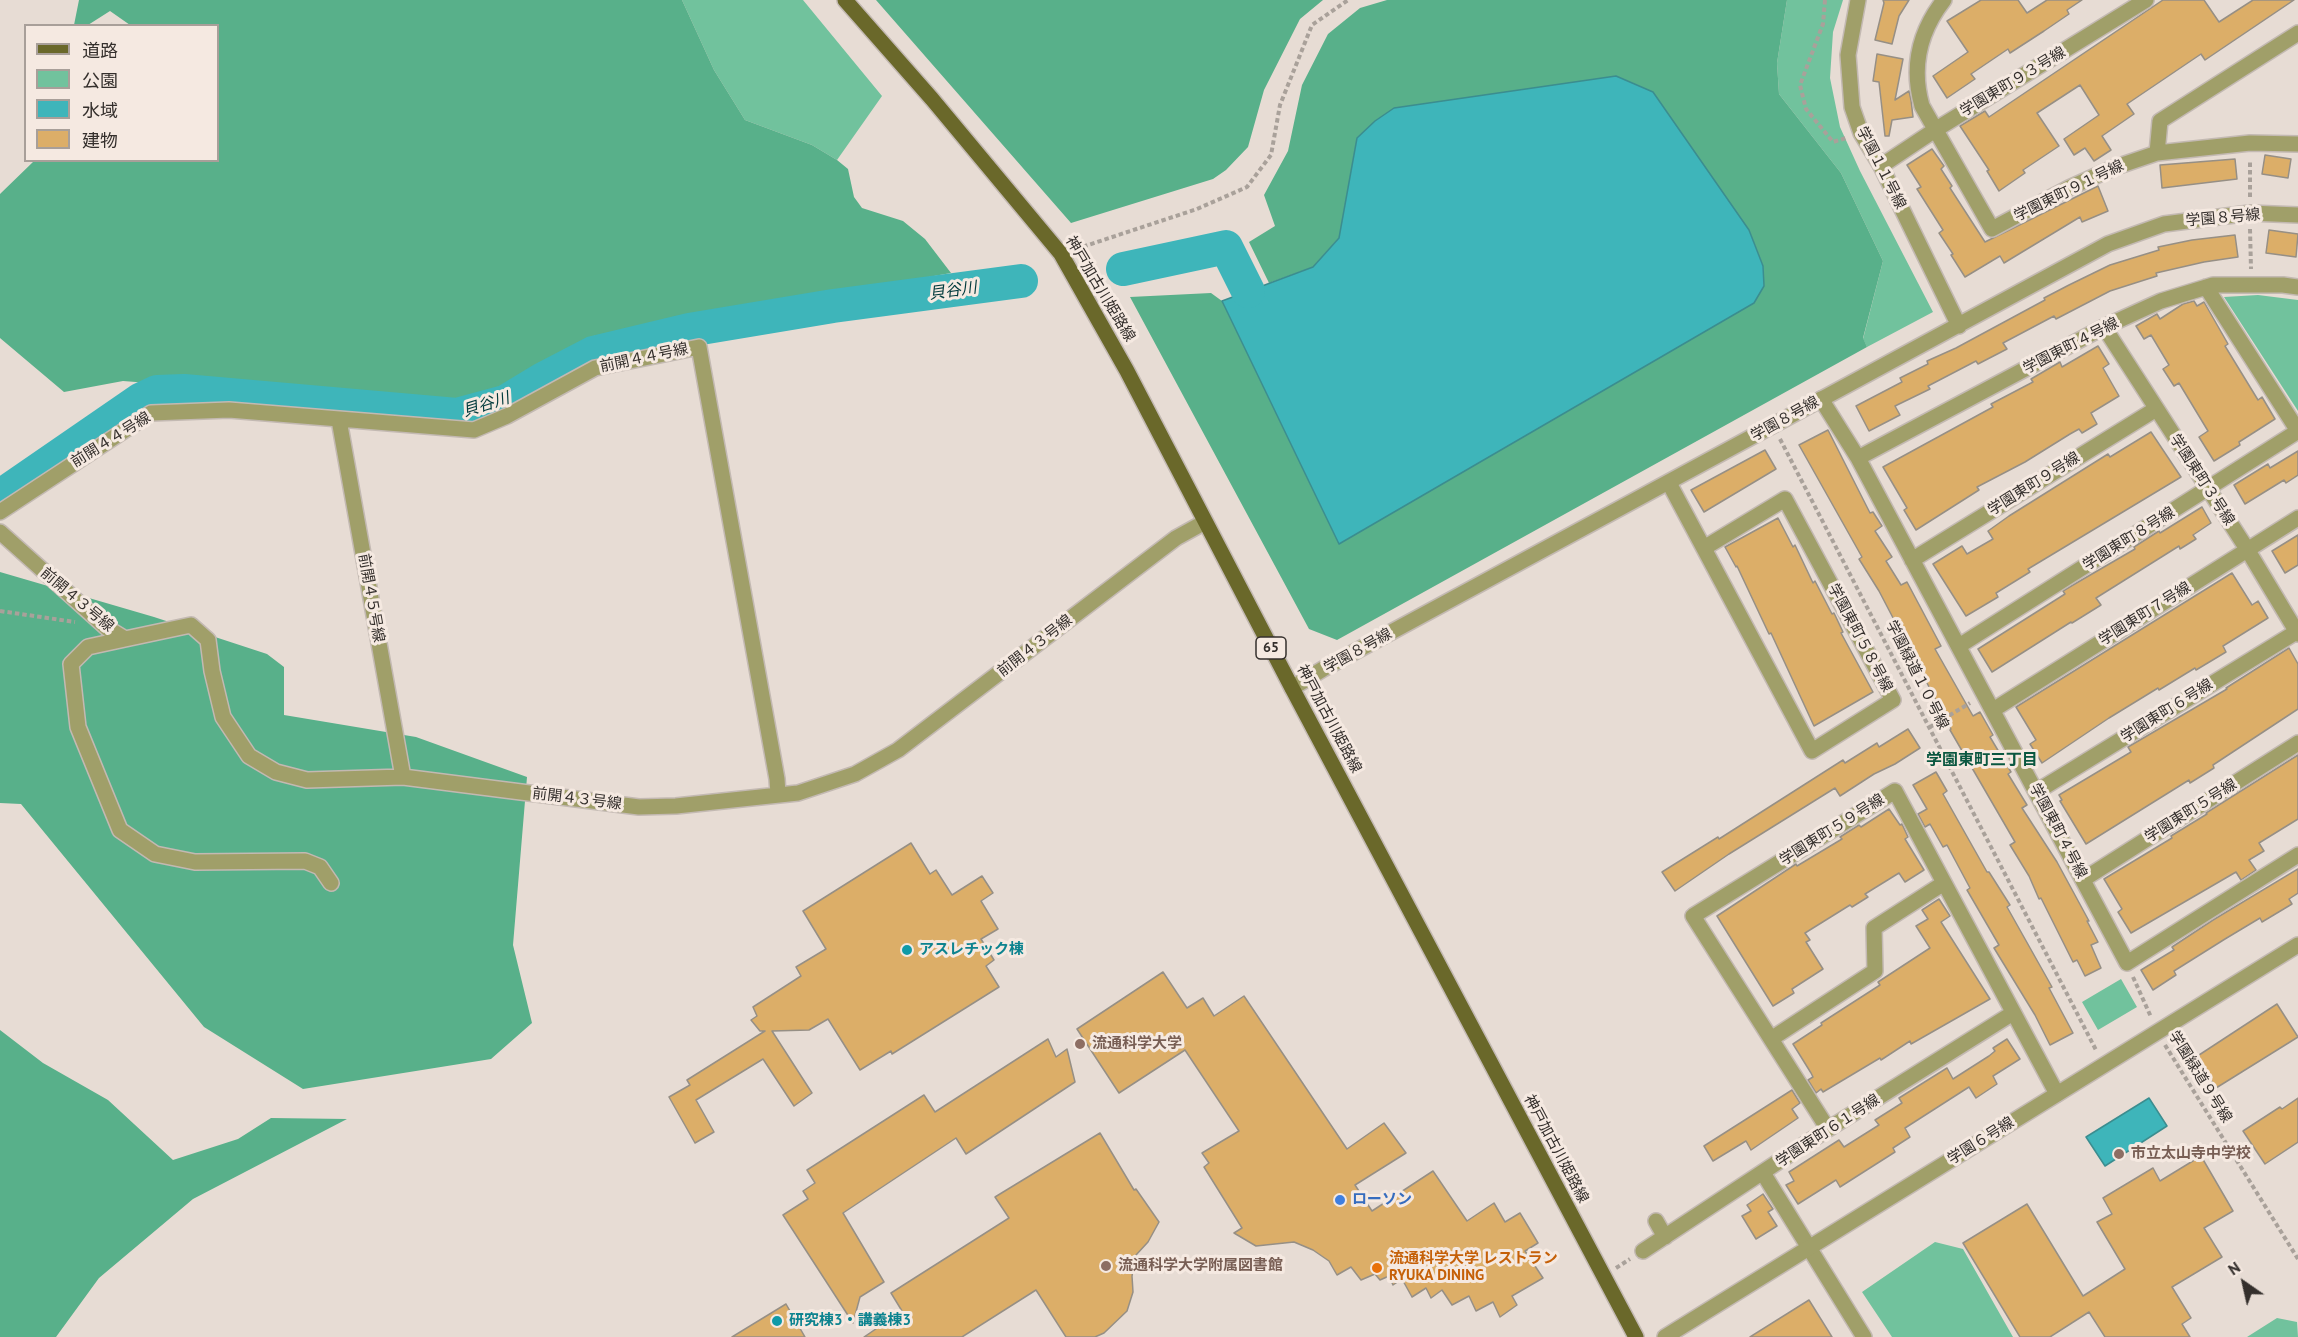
<!DOCTYPE html>
<html>
<head>
<meta charset="utf-8">
<style>
	body { margin:0 }
	#map { position:relative; width:2298px; height:1337px; overflow:hidden; background:#e7dcd4; font-family:"PT Sans","Noto Sans JP",sans-serif }
	canvas { display:block }
	.legend { position:absolute; left:24px; top:24px; width:195px; height:138px; box-sizing:border-box; background:#f5e9e1; border:2px solid #a89f99; margin:0; padding:8px 10px; list-style:none; font-size:18px; color:#342f2c }
	.legend li { display:flex; align-items:center; gap:12px; height:30px }
	.legend b { width:30px; border:2px solid #a89f99 }
	.north { position:absolute; left:2214px; top:1253px; width:60px; height:60px; -webkit-text-stroke:4px #f5e9e1; paint-order:stroke; rotate:326deg; font-size:16px; font-weight:700; line-height:24px; text-align:center; color:#342f2c }
	.north::after { content:''; display:block; margin:auto; width:21px; height:27px; background:#342f2c; clip-path:polygon(50% 0,100% 100%,50% 72%,0 100%) }
</style>
</head>
<body>
<div id="map">
<canvas width="2298" height="1337"></canvas>
<ul class="legend">
<li><b style="height:8px;background:#6a682a"></b>道路</li>
<li><b style="height:16px;background:#71c29d"></b>公園</li>
<li><b style="height:16px;background:#3eb5ba"></b>水域</li>
<li><b style="height:16px;background:#dcae68"></b>建物</li>
</ul>
<div class="north">N</div>
</div>
<script>
const context = document.querySelector('canvas').getContext('2d');
context.lineJoin = 'round';
function fill(path, color) { context.fillStyle = color; context.fill(path, 'evenodd'); }
function strokePath(path, color, width, dash) { context.strokeStyle = color; context.lineWidth = width; context.lineCap = dash ? 'butt' : 'round'; context.setLineDash(dash || []); context.stroke(path); }
function label(font, color, halo, rows, align = 'center') {
  context.font = font + ' "PT Sans","Noto Sans JP",sans-serif'; context.lineWidth = 6; context.setLineDash([]); context.textBaseline = 'middle'; context.strokeStyle = halo; context.fillStyle = color; for (const [text, x, y, turn = 0] of rows) {
    context.save(); context.translate(x, y); context.rotate((+turn || 0) * Math.PI / 180); context.textAlign = isNaN(turn) ? turn : align; if (halo) context.strokeText(text, 0, 0); context.fillText(text, 0, 0); context.restore();
  }
}
const green = new Path2D(`
	M 682,0 L 803,0 L 882,96 L 837,160 L 812,145 L 745,120 L 714,70 Z
	M 1787,0 L 1843,0 L 1833,32 L 1830,78 L 1840,127 L 1860,171 L 1933,312 L 1867,347 L 1863,339 L 1883,261 L 1841,173 L 1779,94 L 1777,63 Z
	M 2258,295 L 2298,300 L 2298,411 L 2224,297 Z
	M 2121,979 L 2137,1007 L 2098,1030 L 2082,1002 Z
	M 1935,1242 L 1963,1249 L 2013,1337 L 1892,1337 L 1862,1292 Z
	M 2277,1318 L 2297,1322 L 2298,1337 L 2247,1337 Z`);
const forest = new Path2D(`
	M 79,0 L 682,0 L 714,70 L 745,120 L 812,145 L 837,160 L 848,169 L 854,197 L 862,208 L 903,221 L 925,239 L 951,273 L 594,336 L 499,395 L 446,406 L 123,381 L 64,392 L 0,338 L 0,194 L 34,161 L 218,160 L 218,26 L 130,25 L 110,11 L 88,25 L 74,25 Z
	M 876,0 L 1323,0 L 1300,19 L 1264,90 L 1248,147 L 1226,170 L 1213,179 L 1071,223 Z
	M 1387,0 L 1787,0 L 1777,63 L 1779,94 L 1841,173 L 1883,261 L 1863,338 L 1867,347 L 1337,640 L 1309,629 L 1130,297 L 1211,293 L 1222,301 L 1339,544 L 1764,286 L 1763,266 L 1749,230 L 1357,138 L 1339,238 L 1313,267 L 1269,283 L 1249,242 L 1275,226 L 1264,195 L 1288,151 L 1302,85 L 1328,34 L 1360,8 Z
	M 0,572 L 154,617 L 267,654 L 284,667 L 284,715 L 416,737 L 527,777 L 513,945 L 532,1023 L 491,1059 L 303,1089 L 204,1027 L 21,804 L 0,803 Z
	M 0,1030 L 43,1063 L 108,1100 L 173,1160 L 238,1139 L 271,1118 L 347,1119 L 193,1199 L 99,1278 L 56,1337 L 0,1337 Z`);
const water = new Path2D(`
	M 1616,76 L 1653,92 L 1749,230 L 1763,266 L 1764,286 L 1754,303 L 1339,544 L 1222,301 L 1313,267 L 1339,238 L 1357,138 L 1375,121 L 1394,108 Z
	M 2149,1098 L 2167,1126 L 2105,1166 L 2086,1137 Z`);
const river = new Path2D(`
	M 1123,269 L 1226,247 L 1248,291
	M 0,494 L 8,491 L 140,400 L 157,392 L 184,391 L 457,415 L 505,402 L 543,379 L 593,353 L 689,330 L 833,306 L 1021,281`);
const building = new Path2D(`
	M 1883,0 L 1909,0 L 1899,16 L 1892,44 L 1875,40 L 1884,3 Z
	M 1981,0 L 2018,0 L 2027,13 L 2047,0 L 2082,0 L 2067,10 L 2069,14 L 2044,31 L 2010,53 L 2008,49 L 1971,74 L 1975,79 L 1947,98 L 1933,76 L 1968,52 L 1947,21 Z
	M 2163,0 L 2204,0 L 2219,22 L 2253,0 L 2294,0 L 2205,60 L 2201,54 L 2127,104 L 2134,114 L 2102,136 L 2111,150 L 2094,161 L 2085,148 L 2074,155 L 2064,139 L 2099,115 L 2080,85 L 2037,113 L 2059,146 L 2023,170 L 2025,173 L 1999,191 L 1987,171 L 1989,170 L 1960,126 L 1985,111 L 1989,117 Z
	M 1877,54 L 1903,59 L 1895,100 L 1909,91 L 1911,100 L 1913,117 L 1892,120 L 1889,136 L 1885,136 L 1879,82 L 1873,81 Z
	M 1932,149 L 1944,166 L 1941,169 L 1952,186 L 1950,188 L 1985,242 L 2098,186 L 2108,211 L 2082,222 L 2080,217 L 2004,263 L 2000,256 L 1965,277 L 1951,255 L 1953,254 L 1939,233 L 1943,230 L 1917,189 L 1921,187 L 1907,165 Z
	M 2265,155 L 2291,159 L 2288,178 L 2262,174 Z
	M 2235,159 L 2237,179 L 2162,188 L 2160,165 Z
	M 2269,230 L 2298,234 L 2296,257 L 2266,253 Z
	M 2235,235 L 2238,257 L 2204,262 L 2156,273 L 2157,276 L 2110,291 L 2056,319 L 2054,316 L 2003,343 L 2007,349 L 1978,364 L 1976,361 L 1928,386 L 1930,389 L 1895,406 L 1900,415 L 1869,431 L 1856,406 L 1902,382 L 1900,378 L 1928,364 L 1927,361 L 1956,348 L 2045,300 L 2044,298 L 2069,285 L 2110,265 L 2159,250 L 2158,247 L 2192,240 Z
	M 2194,301 L 2197,306 L 2204,302 L 2228,344 L 2225,346 L 2258,400 L 2262,397 L 2275,419 L 2239,442 L 2240,445 L 2214,461 L 2199,437 L 2208,431 L 2179,383 L 2174,386 L 2163,369 L 2169,365 L 2151,335 L 2144,339 L 2136,326 L 2157,314 L 2160,319 L 2183,304 Z
	M 2098,346 L 2109,364 L 2103,368 L 2119,396 L 2091,413 L 2097,424 L 2082,433 L 2079,429 L 2070,434 L 2025,462 L 1977,487 L 1979,490 L 1916,530 L 1904,510 L 1907,508 L 1883,467 L 1993,407 L 1991,404 L 2033,382 L 2031,379 L 2060,362 L 2062,367 Z
	M 1828,430 L 1870,513 L 1873,512 L 1882,526 L 1875,531 L 1892,557 L 1886,561 L 1901,585 L 1907,582 L 1941,646 L 1935,649 L 1973,716 L 1980,712 L 1993,735 L 1990,737 L 2011,772 L 2008,774 L 2027,805 L 2022,808 L 2057,862 L 2089,921 L 2087,921 L 2098,942 L 2091,945 L 2101,968 L 2085,976 L 2077,960 L 2073,962 L 2041,898 L 2039,899 L 2029,876 L 2010,845 L 2015,842 L 1950,730 L 1951,729 L 1879,591 L 1859,559 L 1862,557 L 1799,445 Z
	M 2151,432 L 2181,477 L 2028,569 L 2030,572 L 1996,593 L 1998,597 L 1966,616 L 1933,564 L 1962,546 L 1967,554 L 1993,539 L 1988,531 L 2009,516 L 2108,454 L 2110,457 Z
	M 1765,450 L 1776,469 L 1704,512 L 1691,490 Z
	M 2298,451 L 2298,475 L 2286,483 L 2284,480 L 2245,504 L 2234,485 L 2268,464 L 2270,468 Z
	M 2202,507 L 2211,523 L 2193,535 L 2196,539 L 2180,549 L 2179,546 L 2096,598 L 2101,605 L 2072,623 L 2071,622 L 1992,672 L 1978,649 L 2065,594 L 2063,591 L 2073,585 L 2135,549 L 2134,547 L 2159,531 L 2160,533 Z
	M 1778,518 L 1793,547 L 1795,545 L 1813,583 L 1815,581 L 1832,614 L 1834,613 L 1843,632 L 1841,633 L 1873,692 L 1814,726 L 1771,633 L 1769,634 L 1737,566 L 1736,567 L 1725,547 Z
	M 2298,535 L 2298,565 L 2285,573 L 2272,551 Z
	M 2232,573 L 2252,605 L 2258,601 L 2268,618 L 2223,646 L 2226,652 L 2196,670 L 2195,668 L 2159,690 L 2158,688 L 2109,718 L 2042,763 L 2030,744 L 2036,740 L 2016,707 Z
	M 2289,648 L 2298,664 L 2298,709 L 2213,765 L 2214,768 L 2190,783 L 2189,780 L 2086,844 L 2060,801 L 2062,800 L 2059,795 L 2131,752 L 2128,747 L 2227,689 L 2226,688 Z
	M 1908,729 L 1920,748 L 1895,764 L 1874,774 L 1840,796 L 1835,788 L 1729,854 L 1675,891 L 1662,872 L 1718,837 L 1719,839 L 1843,760 L 1845,763 L 1877,743 L 1879,747 Z
	M 2298,755 L 2298,819 L 2259,843 L 2264,851 L 2249,860 L 2256,870 L 2241,880 L 2236,872 L 2131,933 L 2118,912 L 2122,909 L 2104,879 L 2172,838 L 2171,836 L 2207,814 L 2206,813 Z
	M 1936,772 L 1947,791 L 1943,794 L 1987,872 L 1989,872 L 2010,905 L 2007,907 L 2052,987 L 2049,988 L 2073,1033 L 2050,1045 L 2035,1015 L 1994,948 L 1999,945 L 1967,890 L 1970,888 L 1947,845 L 1943,847 L 1930,824 L 1925,827 L 1918,814 L 1927,809 L 1913,785 Z
	M 1889,809 L 1900,825 L 1902,824 L 1908,837 L 1905,839 L 1924,870 L 1905,882 L 1899,873 L 1865,894 L 1868,897 L 1852,907 L 1850,905 L 1805,933 L 1810,940 L 1806,942 L 1823,969 L 1792,989 L 1794,993 L 1773,1006 L 1717,916 L 1796,864 L 1797,866 L 1842,839 L 1840,837 L 1859,825 L 1861,827 Z
	M 911,843 L 930,874 L 936,870 L 952,895 L 982,876 L 993,893 L 981,901 L 998,929 L 981,939 L 994,960 L 986,966 L 999,987 L 892,1054 L 891,1051 L 860,1070 L 828,1019 L 809,1030 L 772,1031 L 812,1093 L 794,1106 L 763,1059 L 696,1100 L 714,1132 L 695,1143 L 669,1097 L 690,1085 L 687,1080 L 765,1031 L 760,1031 L 751,1020 L 757,1016 L 753,1007 L 801,976 L 796,967 L 826,949 L 803,911 Z
	M 2298,869 L 2298,893 L 2289,899 L 2292,904 L 2262,922 L 2260,918 L 2225,939 L 2174,971 L 2176,975 L 2153,990 L 2141,970 L 2174,950 L 2172,947 L 2213,920 Z
	M 1939,899 L 1950,916 L 1941,922 L 1990,999 L 1911,1044 L 1910,1041 L 1881,1060 L 1880,1058 L 1823,1092 L 1821,1089 L 1816,1093 L 1808,1080 L 1813,1077 L 1811,1073 L 1793,1044 L 1822,1025 L 1821,1023 L 1880,985 L 1878,982 L 1930,948 L 1916,926 L 1928,919 L 1922,910 Z
	M 1163,972 L 1187,1008 L 1203,998 L 1214,1016 L 1244,996 L 1347,1149 L 1384,1123 L 1406,1153 L 1355,1185 L 1372,1211 L 1433,1171 L 1467,1221 L 1494,1203 L 1505,1222 L 1520,1213 L 1538,1243 L 1525,1251 L 1543,1278 L 1512,1296 L 1517,1305 L 1500,1317 L 1493,1302 L 1476,1311 L 1469,1296 L 1452,1305 L 1442,1290 L 1431,1298 L 1426,1288 L 1412,1297 L 1402,1279 L 1393,1285 L 1389,1276 L 1380,1280 L 1375,1274 L 1361,1280 L 1351,1267 L 1337,1275 L 1329,1261 L 1313,1250 L 1294,1242 L 1256,1246 L 1234,1233 L 1242,1228 L 1204,1167 L 1209,1163 L 1202,1153 L 1239,1131 L 1185,1050 L 1119,1093 L 1077,1029 Z
	M 2277,1004 L 2298,1037 L 2216,1088 L 2196,1057 Z
	M 1048,1039 L 1056,1057 L 1067,1049 L 1075,1082 L 966,1154 L 956,1138 L 843,1213 L 884,1282 L 860,1297 L 853,1323 L 783,1215 L 808,1199 L 803,1191 L 815,1183 L 807,1170 L 924,1095 L 935,1112 Z
	M 2007,1039 L 2020,1059 L 1993,1076 L 1997,1084 L 1976,1098 L 1969,1087 L 1905,1128 L 1910,1137 L 1893,1148 L 1895,1152 L 1840,1187 L 1836,1180 L 1798,1204 L 1786,1185 L 1794,1181 L 1789,1172 L 1839,1140 L 1844,1147 L 1879,1125 L 1875,1120 L 1902,1103 L 1899,1098 L 1947,1068 L 1953,1079 L 1989,1056 L 1995,1051 L 1993,1048 Z
	M 1792,1090 L 1800,1103 L 1792,1109 L 1798,1118 L 1751,1150 L 1746,1141 L 1713,1161 L 1704,1146 Z
	M 2298,1098 L 2298,1142 L 2265,1164 L 2243,1131 L 2280,1107 L 2282,1109 Z
	M 1100,1133 L 1134,1190 L 1136,1189 L 1159,1222 L 1148,1242 L 1136,1255 L 1132,1276 L 1133,1292 L 1127,1311 L 1104,1333 L 1095,1337 L 1066,1337 L 1036,1290 L 962,1337 L 864,1337 L 902,1311 L 891,1293 L 1009,1218 L 995,1197 Z
	M 2201,1156 L 2233,1211 L 2204,1228 L 2222,1257 L 2172,1287 L 2191,1318 L 2182,1324 L 2190,1337 L 2105,1337 L 2089,1312 L 2050,1337 L 2020,1337 L 1963,1243 L 2027,1204 L 2083,1296 L 2125,1269 L 2097,1222 L 2112,1214 L 2103,1198 L 2153,1168 L 2160,1181 Z
	M 1763,1194 L 1773,1209 L 1768,1212 L 1777,1226 L 1756,1239 L 1742,1216 L 1751,1211 L 1747,1205 Z
	M 1809,1300 L 1832,1337 L 1750,1337 Z
	M 786,1304 L 805,1337 L 732,1337 Z`);
const path = new Path2D(`
	M 1825,0 L 1823,24 L 1800,85 L 1806,109 L 1833,142 L 1846,138
	M 2250,197 L 2250,160
	M 2250,229 L 2251,269
	M 1076,249 L 1197,209 L 1247,187 L 1271,155 L 1280,105 L 1312,25 L 1348,0
	M 1780,439 L 2096,1050
	M 0,611 L 75,622
	M 1930,727 L 1970,703
	M 2133,977 L 2151,1017
	M 2165,1045 L 2298,1259
	M 1616,1268 L 1630,1259`);
const minor = new Path2D(`
	M 1944,0 C 1919,32 1911,67 1922,106 L 1992,229 L 2069,188 L 2113,168 L 2157,153 L 2250,143 L 2298,144
	M 2157,153 L 2160,121 L 2298,33
	M 1881,166 L 1935,130 L 2146,0
	M 2206,287 L 2298,431
	M 2298,287 L 2283,285 L 2213,285 L 2161,301 L 2104,327 L 1858,458 L 2127,963 L 2298,855
	M 2104,327 L 2247,549 L 2298,634
	M 1821,399 L 1858,458
	M 339,420 L 403,777
	M 1669,483 L 1812,751 L 1893,700 L 1785,499 L 1704,548
	M 0,512 L 151,413 L 229,410 L 474,430 L 507,416 L 595,368 L 699,347 L 777,779 L 778,794
	M 0,532 L 107,628 L 125,639 L 191,625 L 208,640 L 212,671 L 223,717 L 249,756 L 276,772 L 307,780 L 403,777 L 639,807 L 676,806 L 798,793 L 855,774 L 898,750 L 1176,538 L 1205,522
	M 1912,560 L 2156,409
	M 125,639 L 88,647 L 71,664 L 78,727 L 120,830 L 155,854 L 195,862 L 305,861 L 320,867 L 331,883
	M 1959,646 L 2298,431
	M 1993,710 L 2298,518
	M 2036,792 L 2298,631
	M 2084,879 L 2298,743
	M 1771,1039 L 1875,971 L 1874,928 L 1944,883
	M 1828,1129 L 1693,916 L 1895,791 L 2057,1094
	M 1763,1173 L 1864,1337
	M 1656,1221 L 1665,1237
	M 1643,1251 L 1828,1129 L 2013,1013`);
const tertiary = new Path2D(`
	M 1858,0 L 1848,55 L 1852,107 L 1861,133 L 1881,166 L 1959,326
	M 1292,688 L 1323,669 L 2108,244 L 2164,224 L 2250,213 L 2298,215
	M 1665,1337 L 2298,945`);
const primary = new Path2D(`
	M 845,0 L 932,99 L 1061,254 L 1127,371 L 1292,688 L 1636,1337`);
const markers = [
	[907,950,6,"#0f9aa8"],
	[1080,1044,6,"#8d6e63"],
	[2119,1154,6,"#8d6e63"],
	[1340,1200,6,"#3f7fe0"],
	[1106,1266,6,"#8d6e63"],
	[1377,1268,6,"#e8710a"],
	[777,1321,6,"#0f9aa8"]
];
const shields = [
	[1271,648,30]
];
const shieldNames = [
	["65",1271,648]
];
const streetNames = [
	["学園東町９３号線",2013,82,-31],
	["学園１１号線",1881,168,63],
	["学園東町９１号線",2069,191,-26],
	["学園８号線",2223,218,-5],
	["神戸加古川姫路線",1100,289,59],
	["学園東町４号線",2071,346,-27],
	["前開４４号線",644,358,-12],
	["学園８号線",1785,419,-29],
	["前開４４号線",111,440,-32],
	["学園東町３号線",2202,480,57],
	["学園東町９号線",2034,484,-32],
	["学園東町８号線",2129,539,-32],
	["前開４５号線",371,598,80],
	["前開４３号線",77,600,40],
	["学園東町７号線",2145,614,-32],
	["学園東町５８号線",1860,638,62],
	["前開４３号線",1035,646,-38],
	["学園８号線",1358,651,-29],
	["学園緑道１０号線",1917,675,63],
	["学園東町６号線",2167,711,-32],
	["神戸加古川姫路線",1329,719,62],
	["前開４３号線",577,799,7],
	["学園東町５号線",2191,811,-32],
	["学園東町５９号線",1832,830,-32],
	["学園東町４号線",2058,831,62],
	["学園緑道９号線",2200,1077,58],
	["学園東町６１号線",1828,1131,-33],
	["学園６号線",1981,1141,-32],
	["神戸加古川姫路線",1556,1149,62]
];
const cultureNames = [
	["アスレチック棟",919,950],
	["研究棟3・講義棟3",789,1321]
];
const educationNames = [
	["流通科学大学",1092,1044],
	["市立太山寺中学校",2131,1154],
	["流通科学大学附属図書館",1118,1266]
];
const shopNames = [
	["ローソン",1352,1200]
];
const foodNames = [
	["流通科学大学 レストラン",1389,1259],
	["RYUKA DINING",1389,1276]
];
const waterNames = [
	["貝谷川",953,291,-8],
	["貝谷川",486,405,-17]
];
const neighbourhoodNames = [
	["学園東町三丁目",1982,760]
];
fill(green, '#71c29d');
fill(forest, '#58b08a');
fill(water, '#3eb5ba');
strokePath(water, '#3b8d8f', 1.5);
strokePath(river, '#3eb5ba', 34);
fill(building, '#dcae68');
strokePath(building, '#968f85', 1.5);
strokePath(minor, '#c3b9b2', 18);
strokePath(tertiary, '#c3b9b2', 18);
strokePath(primary, '#c3b9b2', 18);
strokePath(path, '#a9a19a', 4, [4.5, 3]);
strokePath(minor, '#a09f69', 15);
strokePath(tertiary, '#a09f69', 15);
strokePath(primary, '#6a682a', 15);
for (const [x, y, r, color] of markers) { const dot = new Path2D(); dot.arc(x, y, r, 0, 2 * Math.PI); context.fillStyle = color; context.fill(dot); strokePath(dot, '#f5e9e1', 2); }
for (const [x, y, w] of shields) { const box = new Path2D(); box.roundRect(x - w / 2, y - 11, w, 22, 4.5); context.fillStyle = '#f5e9e1'; context.fill(box); strokePath(box, '#342f2c', 1.5); }
label('bold 14px', '#342f2c', null, shieldNames);
label('15px', '#342f2c', '#f5e9e1', streetNames);
label('bold 15px', '#0d838f', '#f5e9e1', cultureNames, 'left');
label('bold 15px', '#785e54', '#f5e9e1', educationNames, 'left');
label('bold 15px', '#366cbe', '#f5e9e1', shopNames, 'left');
label('bold 15px', '#c56008', '#f5e9e1', foodNames, 'left');
label('italic 16px', '#013a3c', '#f5e9e1', waterNames);
label('bold 16px', '#0a5740', '#f5e9e1', neighbourhoodNames);
</script>
</body>
</html>
